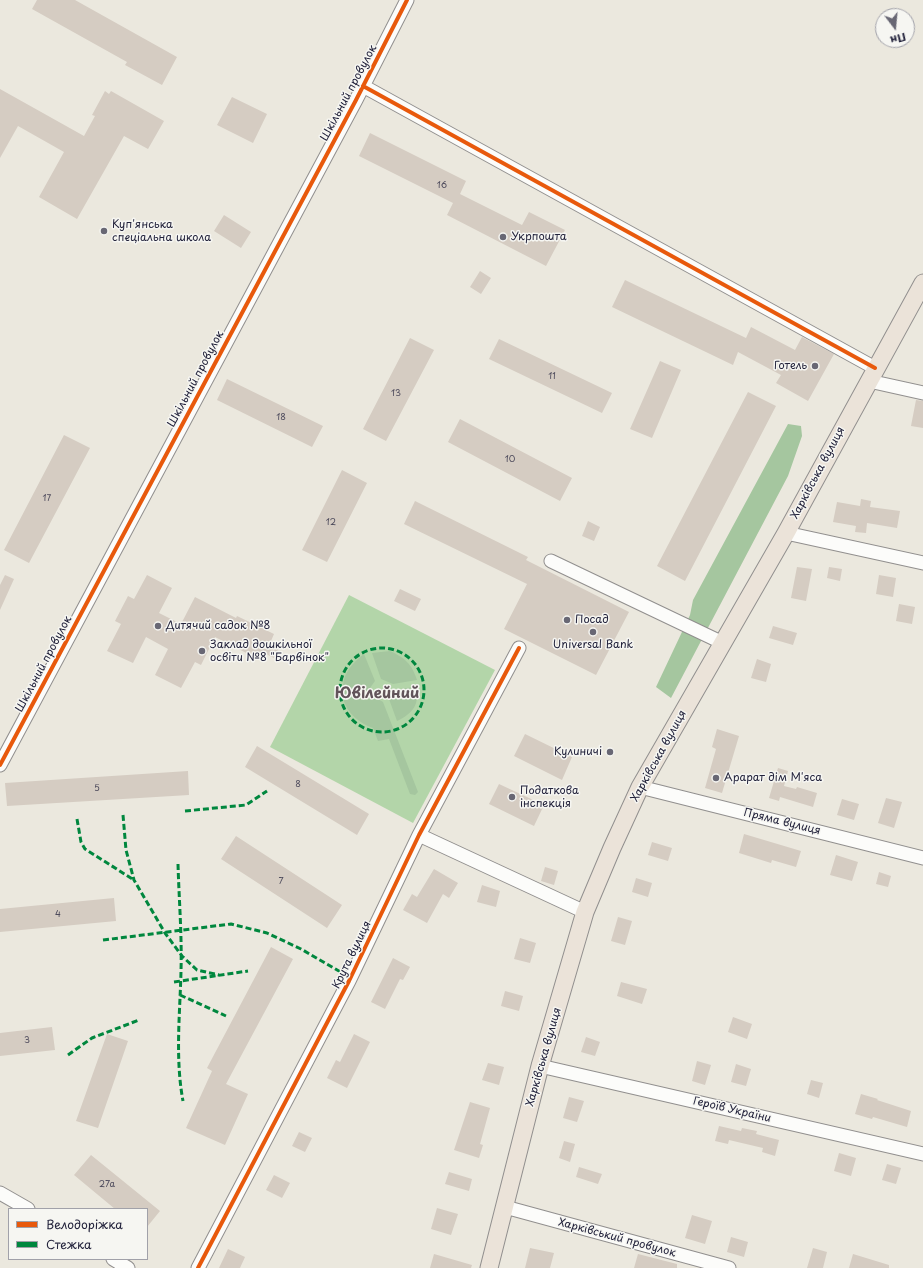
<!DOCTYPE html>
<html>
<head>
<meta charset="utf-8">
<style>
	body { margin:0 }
	#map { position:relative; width:923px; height:1268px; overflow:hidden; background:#ebe8de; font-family:"Playpen Sans",sans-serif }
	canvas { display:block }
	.legend { position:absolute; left:8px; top:1208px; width:140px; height:52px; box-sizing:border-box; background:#f6f6f2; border:1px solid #a1a1a9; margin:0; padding:5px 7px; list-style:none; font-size:12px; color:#22223b }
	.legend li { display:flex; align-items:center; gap:8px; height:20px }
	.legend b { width:20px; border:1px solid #a1a1a9 }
	.north { position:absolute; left:875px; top:8px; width:40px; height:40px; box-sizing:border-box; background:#f6f6f2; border:1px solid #a1a1a9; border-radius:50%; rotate:164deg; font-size:11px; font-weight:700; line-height:16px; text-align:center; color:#22223b }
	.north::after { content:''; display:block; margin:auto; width:14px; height:18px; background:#686774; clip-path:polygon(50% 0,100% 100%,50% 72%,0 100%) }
</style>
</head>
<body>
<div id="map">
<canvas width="923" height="1268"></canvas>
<ul class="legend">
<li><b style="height:5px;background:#e8590c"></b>Велодоріжка</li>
<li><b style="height:5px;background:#00873e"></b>Стежка</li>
</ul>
<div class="north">Пн</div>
</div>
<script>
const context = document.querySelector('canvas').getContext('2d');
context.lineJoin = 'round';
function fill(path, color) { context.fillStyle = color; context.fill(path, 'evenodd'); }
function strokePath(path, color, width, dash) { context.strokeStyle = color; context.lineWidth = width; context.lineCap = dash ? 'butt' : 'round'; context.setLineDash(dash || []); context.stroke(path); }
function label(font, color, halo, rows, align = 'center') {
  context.font = font + ' "Playpen Sans",sans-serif'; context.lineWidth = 3; context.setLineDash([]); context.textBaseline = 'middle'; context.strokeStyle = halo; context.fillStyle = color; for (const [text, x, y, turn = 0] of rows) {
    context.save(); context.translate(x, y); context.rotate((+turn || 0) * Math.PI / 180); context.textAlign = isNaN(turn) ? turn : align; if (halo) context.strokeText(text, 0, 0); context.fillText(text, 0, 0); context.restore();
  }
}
const green = new Path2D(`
	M 349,595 L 495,670 L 413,823 L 270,747 Z`);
const forest = new Path2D(`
	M 788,424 L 801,426 L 802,436 L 788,476 L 671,698 L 656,687 L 690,615 L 693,600 Z
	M 390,651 C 405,658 412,664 417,680 L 393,684 L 381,679 L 372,653 Z
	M 364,654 L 375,681 L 367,692 L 344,695 C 340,677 350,665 364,654 Z
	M 414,687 C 422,703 412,714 397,721 L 389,699 L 393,690 Z
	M 370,694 L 383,702 L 418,792 L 415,795 L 410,794 L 389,739 L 378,741 L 373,728 C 359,723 348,714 343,699 Z`);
const building = new Path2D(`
	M 37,0 L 75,0 L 177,57 L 162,85 L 125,65 L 127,62 L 32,9 Z
	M 0,89 L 84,136 L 95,116 L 92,115 L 105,91 L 109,94 L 111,91 L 164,121 L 148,149 L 124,136 L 77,219 L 39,197 L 64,152 L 18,126 L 0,158 Z
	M 232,97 L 267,114 L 253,143 L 217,125 Z
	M 370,133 L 466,181 L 460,194 L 522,225 L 529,212 L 565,230 L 546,266 L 447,215 L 453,203 L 359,156 Z
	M 224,215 L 251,232 L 241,248 L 214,231 Z
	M 480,271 L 491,278 L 481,294 L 470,287 Z
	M 625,280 L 746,338 L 751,327 L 795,350 L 802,337 L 834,354 L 808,401 L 776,383 L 781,375 L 738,352 L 733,365 L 612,307 Z
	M 410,338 L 434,350 L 386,441 L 363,429 Z
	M 499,339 L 612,393 L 602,413 L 489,359 Z
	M 660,361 L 681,370 L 652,438 L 630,429 Z
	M 227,379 L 323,426 L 312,447 L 217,400 Z
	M 748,392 L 776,406 L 685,581 L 657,566 Z
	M 916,400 L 923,401 L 923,428 L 911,426 Z
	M 460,419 L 572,478 L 560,501 L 448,442 Z
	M 64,435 L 90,448 L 29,563 L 4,550 Z
	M 342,470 L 367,483 L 327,562 L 302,550 Z
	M 861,499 L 871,501 L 870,507 L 900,511 L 897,528 L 867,523 L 866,533 L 855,532 L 856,526 L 833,522 L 837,502 L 860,506 Z
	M 415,501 L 528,557 L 526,560 L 629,612 L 596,675 L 504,629 L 527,584 L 404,524 Z
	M 588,521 L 600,527 L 594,541 L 582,536 Z
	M 797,567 L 812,569 L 806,601 L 791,598 Z
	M 829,567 L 842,569 L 840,581 L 827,578 Z
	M 5,575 L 14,579 L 0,610 L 0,585 Z
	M 147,575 L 172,588 L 159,613 L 181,624 L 195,597 L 236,618 L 237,616 L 274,634 L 271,641 L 280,645 L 274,658 L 264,653 L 260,660 L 215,637 L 201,665 L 195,662 L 181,688 L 155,675 L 168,649 L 146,637 L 133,663 L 107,651 L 121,624 L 115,621 L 128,596 L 134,599 Z
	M 879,575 L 896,578 L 893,597 L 876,594 Z
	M 400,589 L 421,599 L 415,611 L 394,601 Z
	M 899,604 L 915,607 L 912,624 L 896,621 Z
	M 773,626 L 797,633 L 793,645 L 769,638 Z
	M 757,659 L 771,664 L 766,682 L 751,678 Z
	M 717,729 L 739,736 L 722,793 L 705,788 L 716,749 L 712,747 Z
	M 525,734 L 572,757 L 562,780 L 514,756 Z
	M 257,746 L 369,814 L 357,835 L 245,767 Z
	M 778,768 L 788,771 L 784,786 L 796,789 L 797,787 L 817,793 L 813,807 L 780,797 L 779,801 L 769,798 Z
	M 188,771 L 189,795 L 7,806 L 5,783 Z
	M 499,784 L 544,805 L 534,826 L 489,804 Z
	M 886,798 L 902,802 L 894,828 L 878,823 Z
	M 842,799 L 859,804 L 854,820 L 837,815 Z
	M 744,834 L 801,851 L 796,867 L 772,860 L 771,863 L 739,853 Z
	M 236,836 L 342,905 L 327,928 L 221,859 Z
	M 652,842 L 672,848 L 668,861 L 648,855 Z
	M 836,855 L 858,862 L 852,881 L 830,875 Z
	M 545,867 L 558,871 L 554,885 L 541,881 Z
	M 434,869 L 458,883 L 449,898 L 443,894 L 427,923 L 403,910 L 412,894 L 417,897 Z
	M 879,872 L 891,876 L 888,887 L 876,884 Z
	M 636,878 L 652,883 L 648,897 L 632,892 Z
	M 482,885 L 500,891 L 496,907 L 477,902 Z
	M 114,898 L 116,921 L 0,932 L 0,909 Z
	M 618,917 L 632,921 L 625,945 L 611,941 Z
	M 520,938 L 536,943 L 530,963 L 514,959 Z
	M 271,947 L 293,959 L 226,1084 L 248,1094 L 225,1145 L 186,1128 L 212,1071 L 207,1068 Z
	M 393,958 L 410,967 L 403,980 L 400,979 L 385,1009 L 371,1002 Z
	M 621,982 L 647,989 L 642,1004 L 617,996 Z
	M 505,991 L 523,996 L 519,1011 L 501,1006 Z
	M 733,1017 L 752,1024 L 747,1039 L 728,1032 Z
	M 52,1027 L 55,1050 L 0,1056 L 0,1033 Z
	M 107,1034 L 128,1041 L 98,1128 L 76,1121 Z
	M 354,1034 L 370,1042 L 347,1088 L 327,1078 L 336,1060 L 340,1062 Z
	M 586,1037 L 600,1042 L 595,1056 L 581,1052 Z
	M 697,1061 L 711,1065 L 705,1085 L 692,1081 Z
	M 488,1063 L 504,1067 L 499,1085 L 482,1080 Z
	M 736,1064 L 751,1069 L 746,1086 L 731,1082 Z
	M 811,1080 L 823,1083 L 819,1098 L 807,1094 Z
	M 861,1094 L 878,1099 L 877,1100 L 911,1111 L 907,1127 L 873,1117 L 872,1119 L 855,1114 Z
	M 569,1097 L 584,1101 L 577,1122 L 563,1118 Z
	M 470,1102 L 490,1108 L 480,1144 L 483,1145 L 479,1158 L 454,1150 Z
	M 719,1126 L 741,1131 L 742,1128 L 757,1131 L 756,1134 L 779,1140 L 775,1156 L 762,1152 L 763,1148 L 729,1140 L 728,1144 L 715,1141 Z
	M 299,1132 L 312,1138 L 305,1152 L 292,1146 Z
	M 564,1141 L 575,1144 L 570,1162 L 559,1158 Z
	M 839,1153 L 856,1158 L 851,1176 L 834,1171 Z
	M 91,1155 L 160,1211 L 147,1227 L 147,1209 L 115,1209 L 74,1175 Z
	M 887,1164 L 901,1168 L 896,1184 L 882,1180 Z
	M 579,1167 L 602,1174 L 598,1184 L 576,1177 Z
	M 449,1172 L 472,1179 L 469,1191 L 445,1184 Z
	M 274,1175 L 290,1183 L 282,1198 L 266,1190 Z
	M 437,1208 L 458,1214 L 451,1235 L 431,1229 Z
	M 692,1215 L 712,1221 L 705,1244 L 685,1238 Z
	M 731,1237 L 748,1242 L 744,1257 L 727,1252 Z
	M 530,1248 L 554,1253 L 550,1268 L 525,1268 Z
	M 813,1248 L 827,1252 L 823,1268 L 807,1268 Z
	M 228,1249 L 245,1257 L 240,1268 L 219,1268 Z
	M 434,1254 L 472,1265 L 471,1268 L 430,1268 Z
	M 638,1254 L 677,1264 L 677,1268 L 634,1268 Z
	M 853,1254 L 889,1265 L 889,1268 L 849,1268 Z`);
const minor = new Path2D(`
	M 363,86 L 875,368
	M 869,381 L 923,393
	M 786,533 L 923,563
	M 551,561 L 723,643
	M 0,765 L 356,100 L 407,0
	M 640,787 L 923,858
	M 419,835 L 585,912
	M 540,1066 L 923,1154
	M 0,1193 L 28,1209
	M 505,1207 L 729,1268
	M 113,1259 L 128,1268
	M 198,1268 L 349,981 L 419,835 L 519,648`);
const major = new Path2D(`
	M 489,1268 L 540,1066 L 585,912 L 612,848 L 640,787 L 786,533 L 923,283`);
const quiet = new Path2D(`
	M340 690a42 42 0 1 1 84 0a42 42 0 1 1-84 0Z
	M 185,811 L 246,805 L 267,791
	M 123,815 L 126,850 L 134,880 L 165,933 L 182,956 L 197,970 L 219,975
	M 77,819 L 81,842 L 85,849 L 134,880
	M 178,864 C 179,900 182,935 181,971 C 180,1014 175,1058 183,1101
	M 103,940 L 231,924 L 267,933 L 301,949 L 351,978
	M 174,982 L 248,971
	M 180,995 L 226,1016
	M 68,1055 L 92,1038 L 139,1020`);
const cycleway = new Path2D(`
	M 363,86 L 875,368
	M 0,765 L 356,100 L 407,0
	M 198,1268 L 349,981 L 419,835 L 519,648`);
const markers = [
	[104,231,4,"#686774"],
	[503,237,4,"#686774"],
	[815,366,4,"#686774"],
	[567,620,4,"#686774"],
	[158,626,4,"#686774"],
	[593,632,4,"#686774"],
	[202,651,4,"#686774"],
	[610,752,4,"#686774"],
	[716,778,4,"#686774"],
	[512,797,4,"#686774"]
];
const numberNames = [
	["16",442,186],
	["11",552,377],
	["13",396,394],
	["18",281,418],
	["10",510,460],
	["17",47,499],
	["12",331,523],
	["8",298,785],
	["5",97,789],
	["7",281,882],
	["4",58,915],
	["3",27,1041],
	["27а",107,1185]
];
const streetNames = [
	["Шкільний провулок",349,93,-62],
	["Шкільний провулок",196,379,-62],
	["Харківська вулиця",818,473,-62],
	["Шкільний провулок",44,664,-62],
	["Харківська вулиця",659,756,-61],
	["Пряма вулиця",782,822,14],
	["Крута вулиця",352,955,-64],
	["Харківська вулиця",544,1057,-74],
	["Героїв України",732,1110,13],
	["Харківський провулок",617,1238,15]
];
const poiNames = [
	["Куп'янська",112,225],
	["спеціальна школа",112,238],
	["Укрпошта",511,237],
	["Готель",807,366,"right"],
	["Посад",575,620],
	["Дитячий садок №8",166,626],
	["Заклад дошкільної",210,645],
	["освіти №8 \"Барвінок\"",210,658],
	["Universal Bank",593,645,"center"],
	["Кулиничі",602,752,"right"],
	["Арарат дім М'яса",724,778],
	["Податкова",520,791],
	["інспекція",520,804]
];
const districtNames = [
	["Ювілейний",377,694]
];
fill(green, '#b3d5a9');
fill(forest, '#a5c69f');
fill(building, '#d5ccc2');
strokePath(minor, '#918f8e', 15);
strokePath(major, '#918f8e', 19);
strokePath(minor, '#fcfcfa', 13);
strokePath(major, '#ebe3d9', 17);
strokePath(quiet, '#00873e', 3, [6, 3]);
strokePath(cycleway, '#e8590c', 4);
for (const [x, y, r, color] of markers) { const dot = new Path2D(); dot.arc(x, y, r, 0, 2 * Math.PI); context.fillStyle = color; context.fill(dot); strokePath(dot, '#f6f6f2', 1.5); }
label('9px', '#4f4c5d', null, numberNames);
label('11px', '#22223b', '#f6f6f2', streetNames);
label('11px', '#22223b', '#f6f6f2', poiNames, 'left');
label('bold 15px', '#62545a', '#f6f6f2', districtNames);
</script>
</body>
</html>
